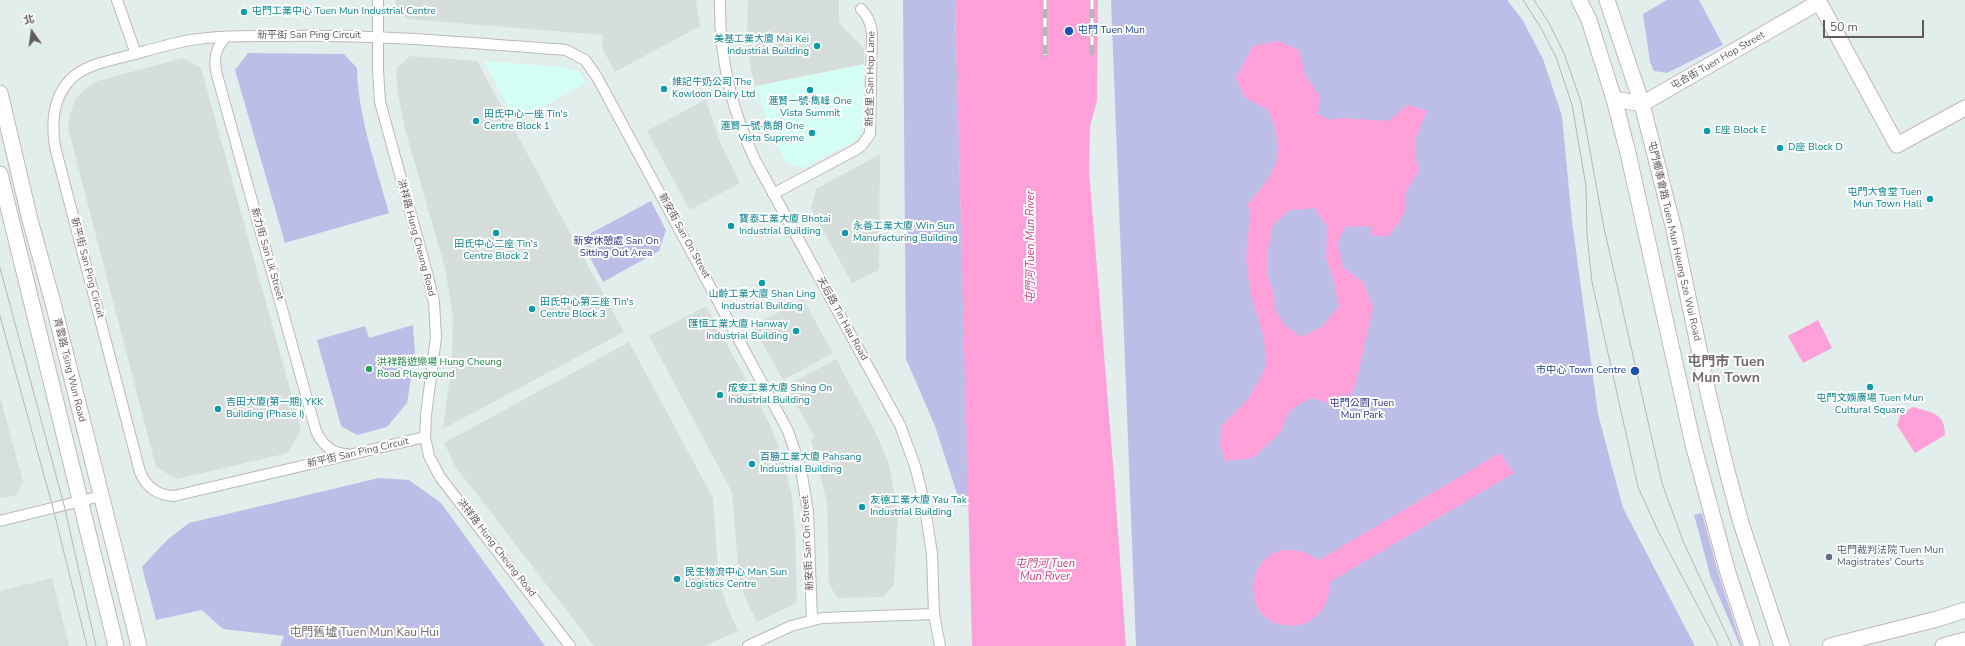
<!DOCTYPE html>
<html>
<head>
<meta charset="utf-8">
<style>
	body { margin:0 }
	#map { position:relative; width:1965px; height:646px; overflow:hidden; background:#e2eeeb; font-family:"Nunito Sans","Noto Sans TC",sans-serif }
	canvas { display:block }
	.north { position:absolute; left:12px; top:12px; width:40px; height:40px; -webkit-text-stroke:3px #fff; paint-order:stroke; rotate:346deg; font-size:11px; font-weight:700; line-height:16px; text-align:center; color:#635a5e }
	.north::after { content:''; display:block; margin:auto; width:14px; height:18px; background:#635a5e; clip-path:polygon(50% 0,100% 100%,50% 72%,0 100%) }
	.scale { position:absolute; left:1823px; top:20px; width:101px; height:18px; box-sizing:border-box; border:2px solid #635a5e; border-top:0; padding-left:5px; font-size:12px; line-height:14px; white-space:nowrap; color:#635a5e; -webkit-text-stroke:3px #fff; paint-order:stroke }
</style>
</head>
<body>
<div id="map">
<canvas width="1965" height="646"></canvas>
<div class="north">北</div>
<div class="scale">50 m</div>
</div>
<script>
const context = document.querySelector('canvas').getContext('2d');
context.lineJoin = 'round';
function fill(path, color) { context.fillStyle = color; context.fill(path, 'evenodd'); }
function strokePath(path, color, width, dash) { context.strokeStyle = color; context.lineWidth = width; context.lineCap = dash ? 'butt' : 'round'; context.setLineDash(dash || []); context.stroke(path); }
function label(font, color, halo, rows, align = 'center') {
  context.font = font + ' "Nunito Sans","Noto Sans TC",sans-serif'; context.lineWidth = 4; context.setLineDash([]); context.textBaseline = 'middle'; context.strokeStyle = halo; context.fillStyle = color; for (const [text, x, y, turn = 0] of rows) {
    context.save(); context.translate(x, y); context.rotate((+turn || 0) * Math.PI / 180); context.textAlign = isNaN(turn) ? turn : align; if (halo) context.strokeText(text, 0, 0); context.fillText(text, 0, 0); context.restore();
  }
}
const commercial = new Path2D(`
	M 484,61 L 563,67 L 580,72 L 586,83 L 516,121 Z
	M 864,64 L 863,127 L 860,135 L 853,142 L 804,168 L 786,163 L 767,121 L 756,86 Z`);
const industrial = new Path2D(`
	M 396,0 L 696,0 L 700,26 L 615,72 L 602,48 L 603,35 L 407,19 L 395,8 Z
	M 748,0 L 839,0 L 839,23 L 864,48 L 864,64 L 756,86 L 751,70 L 747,37 Z
	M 410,56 L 477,61 L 624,332 L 443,429 L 452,361 L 453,316 L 445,268 L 405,129 L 398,94 L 396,69 Z
	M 183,58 L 201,68 L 301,429 L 288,453 L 177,479 L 156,467 L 68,128 L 70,114 L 75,100 L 85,89 L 97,81 Z
	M 706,99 L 719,140 L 740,183 L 690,210 L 647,131 Z
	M 880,154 L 879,270 L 852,283 L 811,209 L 816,189 Z
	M 803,299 L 833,353 L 783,380 L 753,326 Z
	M 706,306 L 770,424 L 783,459 L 792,496 L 795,529 L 797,603 L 757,622 L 745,598 L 739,578 L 732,492 L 649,336 Z
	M 629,342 L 713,498 L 719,582 L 727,606 L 738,631 L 705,646 L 594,646 L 455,466 L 444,443 Z
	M 836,359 L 878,437 L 889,465 L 898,513 L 894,584 L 884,597 L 838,598 L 829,585 L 827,502 L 811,440 L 815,438 L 786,386 Z`);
const education = new Path2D(`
	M 0,397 L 23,482 L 16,495 L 0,498 Z
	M 52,578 L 69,646 L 0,646 L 0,591 Z`);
const green = new Path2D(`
	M 903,0 L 955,0 L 969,505 L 961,506 L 935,426 L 906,359 Z
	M 1111,0 L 1507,0 L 1522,19 L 1543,59 L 1562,116 L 1572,221 L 1598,414 L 1623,508 L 1695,646 L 1136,646 Z
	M 1667,0 L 1699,0 L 1723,45 L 1667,73 L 1654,71 L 1650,62 L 1643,14 Z
	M 248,53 L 344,54 L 357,68 C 358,117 376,165 389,213 L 285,243 L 235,70 Z
	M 651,201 L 666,230 L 659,251 L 603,282 L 580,239 Z
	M 413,325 L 415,354 L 407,403 L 387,427 L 357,435 L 341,426 L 317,340 L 365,326 L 369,338 Z
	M 379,478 L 409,480 L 441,503 L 545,646 L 280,646 L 284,636 L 223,629 L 202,610 L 156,620 L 142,567 L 167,540 L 189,523 Z
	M 1702,513 L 1719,576 L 1742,646 L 1740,646 L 1711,578 L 1694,515 Z`);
const water = new Path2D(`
	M 955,0 L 1098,0 L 1097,101 L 1090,126 L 1089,171 L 1114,476 L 1126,646 L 972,646 Z
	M 1279,41 L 1299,50 L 1305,75 L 1320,96 L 1317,113 L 1330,120 L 1341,118 L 1388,121 L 1408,105 L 1427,111 C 1417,136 1410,143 1419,170 L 1406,192 L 1405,213 L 1389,236 L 1372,236 L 1371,226 L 1345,227 L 1337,243 L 1343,267 L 1363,282 L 1373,308 L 1356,382 L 1348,402 L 1332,404 L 1311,398 L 1290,410 L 1280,433 L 1253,458 L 1225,461 L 1220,444 L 1222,425 L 1244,404 L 1259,381 L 1266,365 L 1264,340 L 1250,291 L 1246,258 L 1250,215 L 1248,204 C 1278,169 1287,155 1268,110 L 1244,97 L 1236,78 L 1253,46 ZM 1315,208 L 1327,227 L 1326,258 L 1333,278 L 1339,306 L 1322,327 L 1301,337 L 1284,324 L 1275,309 L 1273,291 L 1267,274 L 1268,249 L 1273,225 L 1290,210 Z
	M 1818,320 L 1832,348 L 1803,363 L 1788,336 Z
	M 1913,407 C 1931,413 1945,412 1945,435 L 1915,453 L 1897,425 L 1901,414 Z
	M 1500,453 L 1514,473 L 1330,582 C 1329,601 1324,612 1308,622 C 1301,626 1292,626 1284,625 C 1229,617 1253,518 1319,560 Z`);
const street = new Path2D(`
	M 117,0 L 136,54
	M 378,0 L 378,70 L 380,102 L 427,273 L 434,302 L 436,337 L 426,415 L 425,437 L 429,456 L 440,477 L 570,646
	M 720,0 C 719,57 731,109 755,160 L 900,425 L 915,466 L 924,501 L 932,554 L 934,614 L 940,646
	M 226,37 C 215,48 213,60 217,75 L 316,431 C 322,444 331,453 346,454
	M 773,194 L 857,149 L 862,145 L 870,134 L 872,33 C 871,23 868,16 861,9
	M 425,437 L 174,496 C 157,495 147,488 140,472 L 55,147 C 51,121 53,95 73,77 C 88,64 109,61 127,56 C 146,51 166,45 185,41 C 217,35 250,36 282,36 C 377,34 472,43 566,50 L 585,60 L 597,77 L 788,431 L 801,469 L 808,512 L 812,620
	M 0,521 L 101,496
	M 748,646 L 791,626 L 822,618 L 934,614`);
const secondary = new Path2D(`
	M 1579,0 L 1589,20 L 1614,99 L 1628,153 L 1693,444 L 1728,573 L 1752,646
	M 1607,0 L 1642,104 L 1674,230 L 1709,397 L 1728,475 L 1741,523 L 1782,646
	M 1818,0 L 1897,145 L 1965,108
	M 0,93 L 30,220 L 53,303 L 139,646
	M 1614,99 L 1642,104 L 1819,2
	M 0,174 L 116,646
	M 1830,646 L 1937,619 L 1965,610
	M 1943,646 L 1965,640`);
const tram = new Path2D(`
	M 1523,0 L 1541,28 L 1556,57 L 1572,105 L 1586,186 L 1587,235 L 1592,282 L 1638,487 L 1658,531 L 1719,646
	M 1534,0 L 1549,23 L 1564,53 L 1581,102 L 1604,228 L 1662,483 L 1683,541 L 1732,646
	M 0,268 L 64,505 L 96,646
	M 0,316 L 53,508 L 87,646`);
const rail = new Path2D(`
	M 1045,0 L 1045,55
	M 1092,0 L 1092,53`);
const markers = [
	[244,12,4,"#0f9aa8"],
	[1069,31,5,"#1a4fb4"],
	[817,46,4,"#0f9aa8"],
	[664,89,4,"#0f9aa8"],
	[810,90,4,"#0f9aa8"],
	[476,121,4,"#0f9aa8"],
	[1707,131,4,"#0f9aa8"],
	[812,133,4,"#0f9aa8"],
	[1780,148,4,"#0f9aa8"],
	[1930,199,4,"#0f9aa8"],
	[731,226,4,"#0f9aa8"],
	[496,233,4,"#0f9aa8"],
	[845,233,4,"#0f9aa8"],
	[762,283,4,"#0f9aa8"],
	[532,309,4,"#0f9aa8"],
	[796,331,4,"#0f9aa8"],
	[369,369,4,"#2e9e5b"],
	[1635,371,5,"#1a4fb4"],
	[1870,387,4,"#0f9aa8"],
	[720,395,4,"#0f9aa8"],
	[218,409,4,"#0f9aa8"],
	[752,464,4,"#0f9aa8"],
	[862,507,4,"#0f9aa8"],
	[1829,557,4,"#5c6f8a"],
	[677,579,4,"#0f9aa8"]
];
const cultureNames = [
	["屯門工業中心 Tuen Mun Industrial Centre",252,12],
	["美基工業大廈 Mai Kei",809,40,"right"],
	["Industrial Building",809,52,"right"],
	["維記牛奶公司 The",672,83],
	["Kowloon Dairy Ltd",672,95],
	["滙賢一號·雋峰 One",810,102,"center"],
	["Vista Summit",810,114,"center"],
	["田氏中心一座 Tin's",484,115],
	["Centre Block 1",484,127],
	["滙賢一號·雋朗 One",804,127,"right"],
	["Vista Supreme",804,139,"right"],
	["E座 Block E",1715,131],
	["D座 Block D",1788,148],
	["屯門大會堂 Tuen",1922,193,"right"],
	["Mun Town Hall",1922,205,"right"],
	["寶泰工業大廈 Bhotai",739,220],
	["Industrial Building",739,232],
	["永善工業大廈 Win Sun",853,227],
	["Manufacturing Building",853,239],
	["田氏中心二座 Tin's",496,245,"center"],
	["Centre Block 2",496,257,"center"],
	["山齡工業大廈 Shan Ling",762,295,"center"],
	["Industrial Building",762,307,"center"],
	["田氏中心第三座 Tin's",540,303],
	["Centre Block 3",540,315],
	["匯恒工業大廈 Hanway",788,325,"right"],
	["Industrial Building",788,337,"right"],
	["成安工業大廈 Shing On",728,389],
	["Industrial Building",728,401],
	["屯門文娛廣場 Tuen Mun",1870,399,"center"],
	["Cultural Square",1870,411,"center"],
	["吉田大廈(第一期) YKK",226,403],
	["Building (Phase I)",226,415],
	["百勝工業大廈 Pahsang",760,458],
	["Industrial Building",760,470],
	["友德工業大廈 Yau Tak",870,501],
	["Industrial Building",870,513],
	["民生物流中心 Man Sun",685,573],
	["Logistics Centre",685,585]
];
const transitNames = [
	["屯門 Tuen Mun",1078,31],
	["市中心 Town Centre",1626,371,"right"]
];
const streetNames = [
	["新平街 San Ping Circuit",309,36],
	["屯合街 Tuen Hop Street",1718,61,-30],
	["新合里 San Hop Lane",871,79,-89],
	["新安街 San On Street",684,236,61],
	["洪祥路 Hung Cheung Road",416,238,75],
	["屯門鄉事會路 Tuen Mun Heung Sze Wui Road",1674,241,77],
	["新力街 San Lik Street",267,254,74],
	["新平街 San Ping Circuit",87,268,75],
	["天后路 Tin Hau Road",842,319,61],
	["青雲路 Tsing Wun Road",69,370,76],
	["新平街 San Ping Circuit",358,453,-13],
	["新安街 San On Street",808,543,-93],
	["洪祥路 Hung Cheung Road",496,548,52]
];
const parkNames = [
	["新安休憩處 San On",616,242],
	["Sitting Out Area",616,254],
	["屯門公園 Tuen",1362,404],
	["Mun Park",1362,416]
];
const leisureNames = [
	["洪祥路遊樂場 Hung Cheung",377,363],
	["Road Playground",377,375]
];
const serviceNames = [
	["屯門裁判法院 Tuen Mun",1837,551],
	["Magistrates' Courts",1837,563]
];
const waterNames = [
	["屯門河 Tuen Mun River",1031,247,-90],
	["屯門河 Tuen",1045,564],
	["Mun River",1045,577]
];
const quarterNames = [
	["屯門舊墟 Tuen Mun Kau Hui",364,633]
];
const districtNames = [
	["屯門市 Tuen",1726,363],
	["Mun Town",1726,379]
];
fill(commercial, '#d5fff4');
fill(industrial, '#d6dedc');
fill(education, '#d3e0dd');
fill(green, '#bdbee7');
fill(water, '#ffa0d8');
strokePath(street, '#bfb7ba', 12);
strokePath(secondary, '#c1b7bb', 17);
strokePath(street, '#fff', 10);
strokePath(secondary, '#fff', 15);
strokePath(tram, '#b6b5b6', 1);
strokePath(rail, '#b6b5b6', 4.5);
strokePath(rail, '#fff', 3, [9]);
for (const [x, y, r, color] of markers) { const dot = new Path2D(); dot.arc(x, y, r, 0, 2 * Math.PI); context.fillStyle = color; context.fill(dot); strokePath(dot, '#fff', 1.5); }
label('10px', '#0d838f', '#fff', cultureNames, 'left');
label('10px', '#164399', '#fff', transitNames, 'left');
label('10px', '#635a5e', '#fff', streetNames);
label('10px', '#34328a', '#fff', parkNames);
label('10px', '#27864d', '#fff', leisureNames, 'left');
label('10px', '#4e5e75', '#fff', serviceNames, 'left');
label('italic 11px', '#c73e84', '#fff', waterNames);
label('12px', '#756b70', '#fff', quarterNames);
label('bold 14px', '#756b70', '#fff', districtNames);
</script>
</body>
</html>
